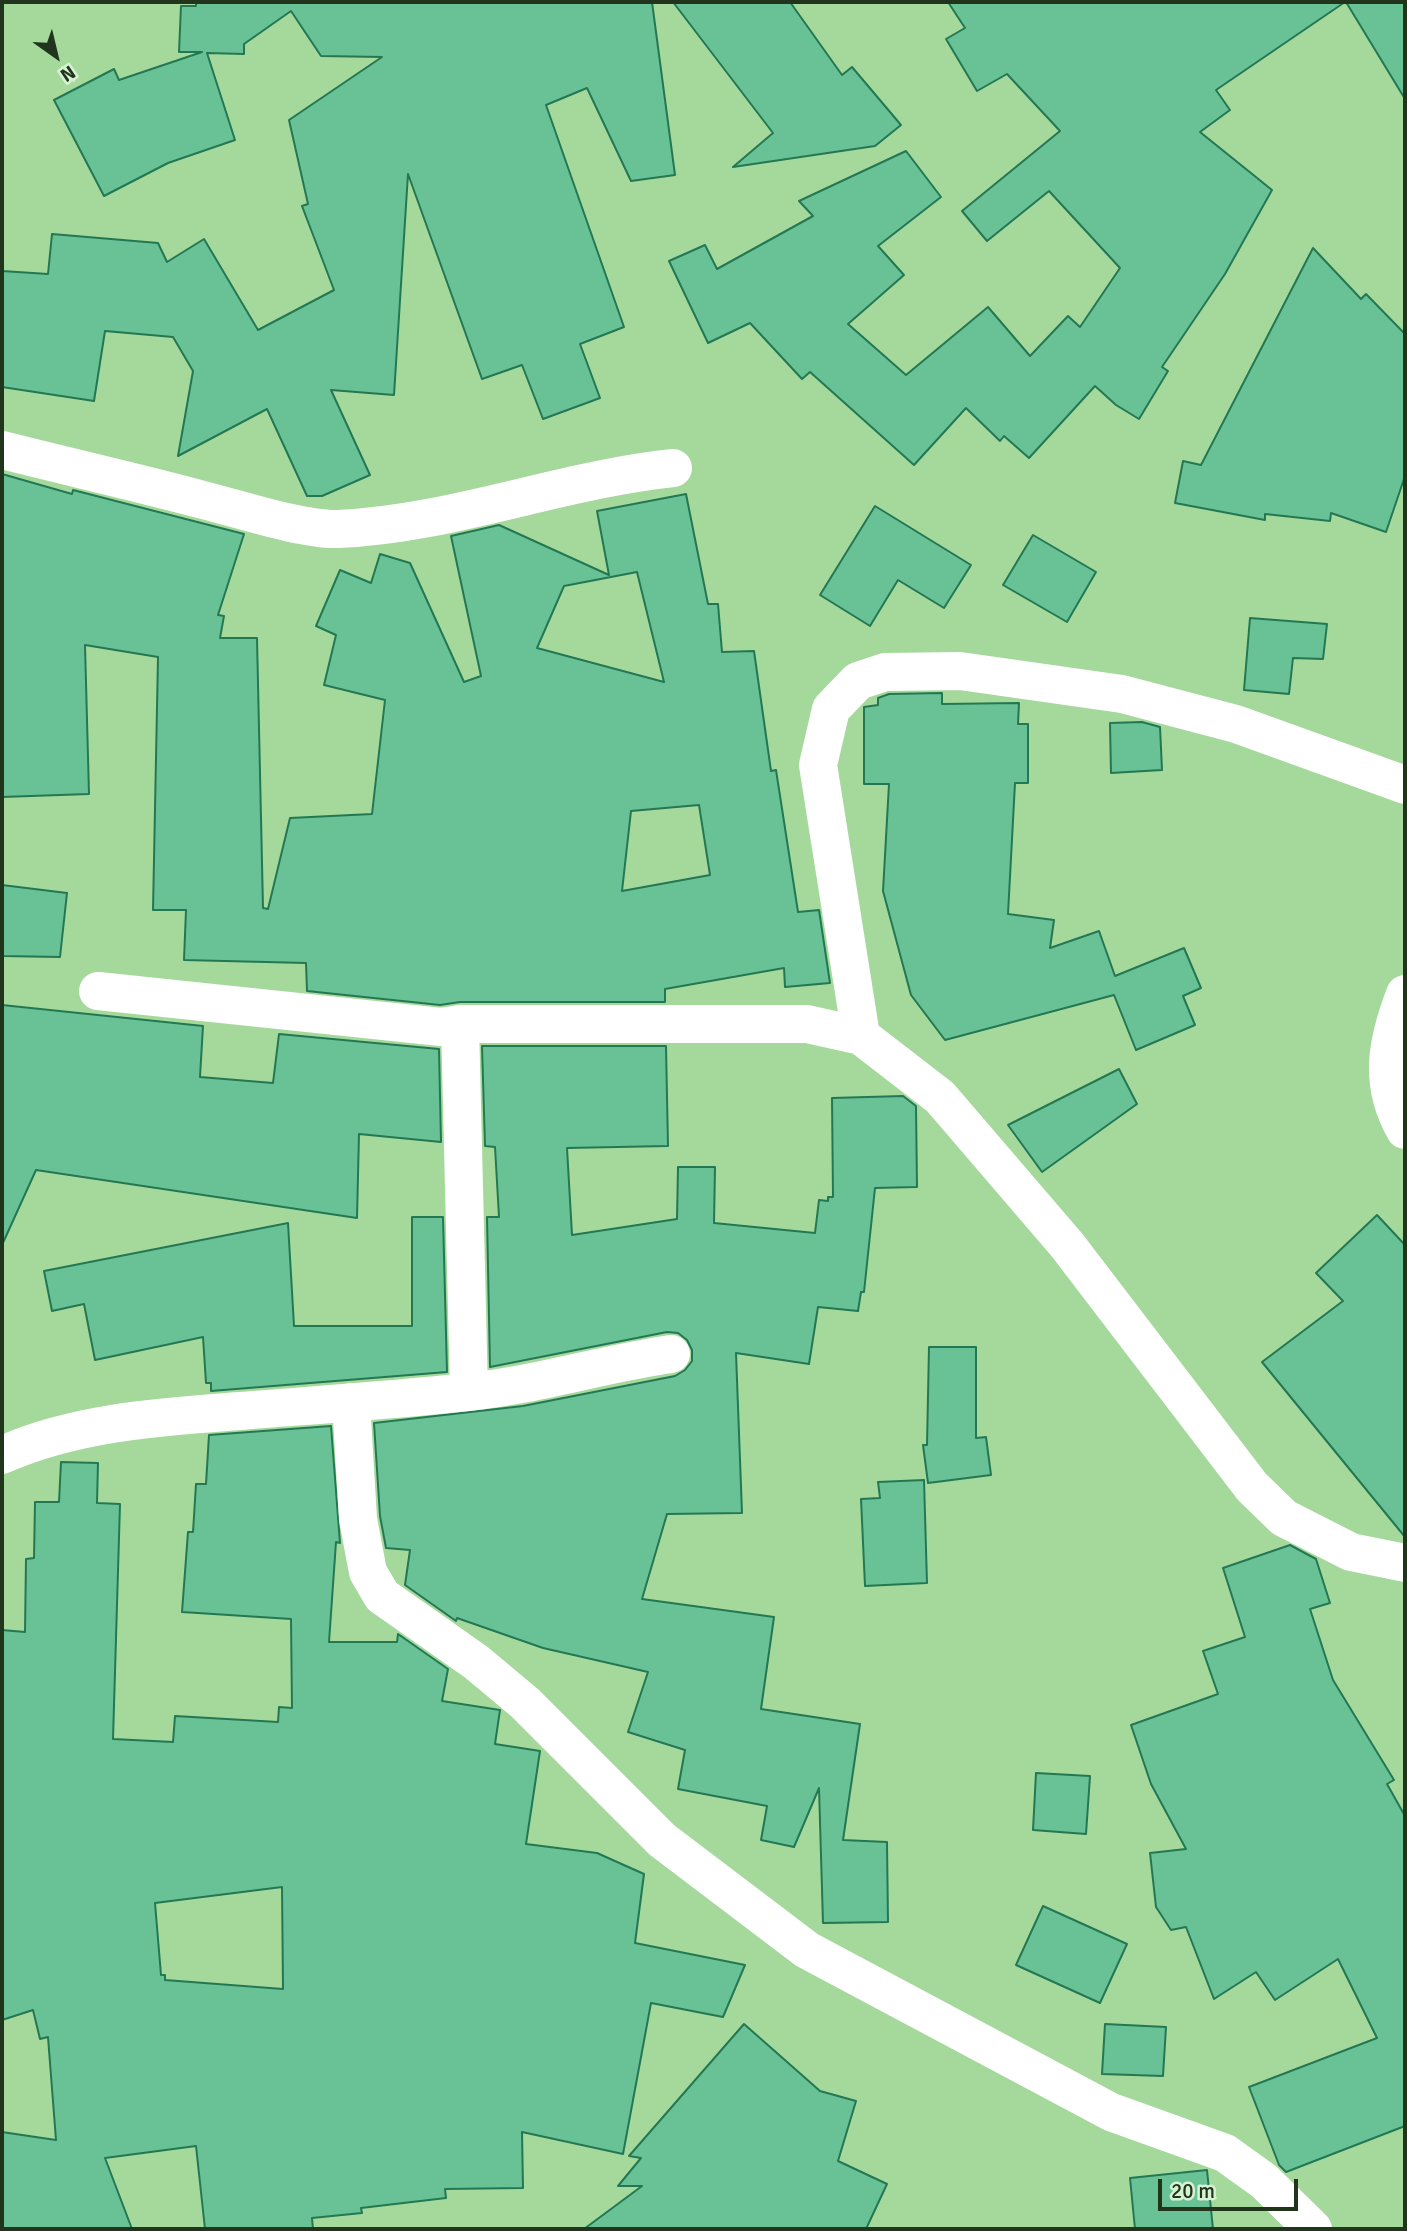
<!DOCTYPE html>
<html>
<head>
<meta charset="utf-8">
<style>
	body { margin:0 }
	#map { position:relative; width:1407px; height:2231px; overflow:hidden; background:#a5d99c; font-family:Signika,sans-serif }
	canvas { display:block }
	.frame { position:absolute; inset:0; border:4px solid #21351d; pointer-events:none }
	.north { position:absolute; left:21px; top:21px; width:70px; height:70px; -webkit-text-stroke:5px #d7f2d3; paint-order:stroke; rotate:146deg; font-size:19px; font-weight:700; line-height:28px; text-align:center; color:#21351d }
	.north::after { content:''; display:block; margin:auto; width:24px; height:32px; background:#21351d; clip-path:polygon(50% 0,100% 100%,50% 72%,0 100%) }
	.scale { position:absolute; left:1158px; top:2179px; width:140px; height:32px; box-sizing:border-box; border:4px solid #21351d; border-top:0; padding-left:9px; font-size:21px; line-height:24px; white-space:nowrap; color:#21351d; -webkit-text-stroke:5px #d7f2d3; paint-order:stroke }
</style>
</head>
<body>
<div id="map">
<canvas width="1407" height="2231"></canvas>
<div class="frame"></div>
<div class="north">N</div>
<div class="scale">20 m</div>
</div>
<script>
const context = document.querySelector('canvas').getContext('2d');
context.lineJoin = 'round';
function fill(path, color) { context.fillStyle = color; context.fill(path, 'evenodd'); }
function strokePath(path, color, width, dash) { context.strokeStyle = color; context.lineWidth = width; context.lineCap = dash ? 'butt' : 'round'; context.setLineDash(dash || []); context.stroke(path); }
const building = new Path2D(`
	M 196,2 L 652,2 L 675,175 L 631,181 L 587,88 L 546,105 L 624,327 L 580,344 L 600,398 L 543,419 L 522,365 L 482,379 L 408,174 L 394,395 L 331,390 L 370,475 L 322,496 L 307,496 L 267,409 L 178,456 L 193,371 L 173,337 L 105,331 L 94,401 L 2,387 L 2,271 L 48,274 L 52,234 L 158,243 L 167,262 L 204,239 L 258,330 L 334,290 L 302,206 L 308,204 L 289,120 L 382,57 L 321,56 L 291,11 L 244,44 L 244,54 L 207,53 L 235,140 L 168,163 L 104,196 L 54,100 L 114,69 L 119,80 L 202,52 L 179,52 L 181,6 L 196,6 Z
	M 673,2 L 790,2 L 842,75 L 852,67 L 901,125 L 875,146 L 733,167 L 773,133 Z
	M 948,2 L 1345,2 L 1216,90 L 1230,110 L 1200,132 L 1272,190 L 1225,274 L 1162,367 L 1168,371 L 1139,419 L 1116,405 L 1095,386 L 1029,458 L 1004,436 L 1000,441 L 966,408 L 914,465 L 810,372 L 802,379 L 750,323 L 708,343 L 669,261 L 705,245 L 717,269 L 813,216 L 799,201 L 906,151 L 941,197 L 878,246 L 904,275 L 848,324 L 906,375 L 988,307 L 1030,356 L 1068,316 L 1080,327 L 1120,268 L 1049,191 L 987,241 L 962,211 L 1060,131 L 1007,74 L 977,91 L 946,39 L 965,28 Z
	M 1346,2 L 1405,2 L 1405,99 Z
	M 1313,248 L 1361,299 L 1366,294 L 1405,334 L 1405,476 L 1386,532 L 1331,513 L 1330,521 L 1265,514 L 1265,520 L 1175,503 L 1183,461 L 1201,465 Z
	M 2,474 L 72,494 L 73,490 L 244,534 L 218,615 L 224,616 L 220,638 L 257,638 L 263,908 L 268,909 L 290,818 L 372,814 L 385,700 L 324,685 L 336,635 L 316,626 L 340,570 L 371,583 L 380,554 L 410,563 L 464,682 L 481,676 L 451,536 L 499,525 L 609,575 L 597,511 L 686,494 L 708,604 L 718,604 L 722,652 L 754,651 L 771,771 L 776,770 L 798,912 L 819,910 L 830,983 L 785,987 L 784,968 L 665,989 L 665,1002 L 460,1002 L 440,1005 L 307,991 L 306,963 L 184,960 L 186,910 L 153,910 L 158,657 L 85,645 L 89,794 L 2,797 ZM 637,572 L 664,682 L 537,648 L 564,586 ZM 699,805 L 710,875 L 622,891 L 631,811 Z
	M 875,506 L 971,565 L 944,608 L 898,580 L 870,626 L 820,595 Z
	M 1033,535 L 1096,572 L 1067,622 L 1003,585 Z
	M 1250,618 L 1327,624 L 1323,659 L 1293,658 L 1289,694 L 1244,690 Z
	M 942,693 L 942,704 L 1019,703 L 1018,724 L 1028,724 L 1028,783 L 1015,783 L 1008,914 L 1054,920 L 1050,948 L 1099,931 L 1115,976 L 1184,948 L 1201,988 L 1183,996 L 1195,1025 L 1136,1050 L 1114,995 L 945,1040 L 911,995 L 883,891 L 889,784 L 864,784 L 864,707 L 878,705 L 878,698 L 889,694 Z
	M 1142,722 L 1160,727 L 1162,770 L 1111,773 L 1110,723 Z
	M 2,885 L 67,893 L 60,957 L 2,956 Z
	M 2,1005 L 203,1026 L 200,1077 L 273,1083 L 279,1034 L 439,1049 L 441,1142 L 359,1134 L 357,1218 L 36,1170 L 2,1245 Z
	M 482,1046 L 666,1046 L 668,1146 L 567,1148 L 572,1235 L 677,1219 L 678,1167 L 715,1167 L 714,1223 L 815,1233 L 819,1200 L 828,1201 L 828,1197 L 833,1197 L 832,1098 L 903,1096 L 916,1106 L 917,1187 L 875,1188 L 864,1292 L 861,1292 L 858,1311 L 818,1307 L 809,1364 L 736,1353 L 742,1513 L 667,1514 L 642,1599 L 774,1617 L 761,1709 L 860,1724 L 843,1840 L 887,1842 L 888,1922 L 823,1923 L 819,1788 L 794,1847 L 761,1840 L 767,1806 L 678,1789 L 685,1750 L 628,1732 L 648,1672 L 543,1648 L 457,1618 L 456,1621 L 405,1585 L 410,1550 L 386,1548 L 380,1516 L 374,1423 L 523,1406 L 675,1376 L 685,1370 L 692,1361 L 692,1350 L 687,1340 L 678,1333 L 667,1332 L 490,1367 L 487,1217 L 499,1217 L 495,1147 L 485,1146 Z
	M 1119,1069 L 1137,1104 L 1042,1172 L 1008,1125 Z
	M 1377,1215 L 1405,1245 L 1405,1537 L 1262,1362 L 1343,1301 L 1316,1273 Z
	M 412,1217 L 443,1217 L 447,1372 L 211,1391 L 211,1383 L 206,1383 L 203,1337 L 95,1360 L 84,1304 L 52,1311 L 44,1271 L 288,1223 L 294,1326 L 412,1326 Z
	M 929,1347 L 976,1347 L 976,1438 L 986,1437 L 991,1475 L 928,1483 L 923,1445 L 927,1445 Z
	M 331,1426 L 340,1543 L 336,1542 L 329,1642 L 397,1642 L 398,1634 L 448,1669 L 442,1701 L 500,1710 L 495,1744 L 540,1751 L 526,1844 L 597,1853 L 644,1874 L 635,1943 L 745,1965 L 723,2017 L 651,2003 L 623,2154 L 522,2132 L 523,2188 L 445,2189 L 446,2198 L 361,2208 L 362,2213 L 312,2218 L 313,2229 L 205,2229 L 196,2146 L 105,2158 L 132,2229 L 2,2229 L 2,2132 L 56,2140 L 48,2037 L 40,2039 L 33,2010 L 2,2020 L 2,1630 L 25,1632 L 26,1559 L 34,1558 L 35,1502 L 59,1502 L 61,1462 L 98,1463 L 97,1503 L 120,1504 L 113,1739 L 173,1742 L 175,1716 L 278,1722 L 279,1707 L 292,1708 L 291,1619 L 182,1612 L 188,1532 L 193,1532 L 196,1484 L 206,1484 L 209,1435 ZM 282,1887 L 283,1989 L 165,1980 L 165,1975 L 161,1975 L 155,1903 Z
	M 924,1480 L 927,1583 L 865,1586 L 861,1499 L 880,1498 L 878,1482 Z
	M 1290,1545 L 1316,1559 L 1330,1603 L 1310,1609 L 1333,1680 L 1394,1780 L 1387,1784 L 1405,1816 L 1405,2126 L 1286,2172 L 1279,2165 L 1249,2087 L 1377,2038 L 1338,1959 L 1275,2000 L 1256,1972 L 1214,1999 L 1186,1927 L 1171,1930 L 1156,1907 L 1150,1853 L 1186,1849 L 1151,1784 L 1131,1725 L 1218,1694 L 1203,1651 L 1245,1637 L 1223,1568 Z
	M 1036,1773 L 1090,1776 L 1086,1834 L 1033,1830 Z
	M 1043,1906 L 1127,1944 L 1100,2003 L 1016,1965 Z
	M 744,2024 L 820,2091 L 856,2101 L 838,2161 L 887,2184 L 866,2229 L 584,2229 L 642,2186 L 618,2186 L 641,2158 L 629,2156 Z
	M 1105,2024 L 1166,2027 L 1163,2076 L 1102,2074 Z
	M 1207,2170 L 1213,2229 L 1135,2229 L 1130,2178 Z`);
const minor = new Path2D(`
	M 2,450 C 69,467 136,482 203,500 C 239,509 303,530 338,529 C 452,524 560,480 673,468
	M 98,991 L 441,1027 L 460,1024 L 807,1024 L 861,1036 L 940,1097 L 1067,1245 L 1252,1487 L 1284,1518 L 1351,1552 L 1405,1563
	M 1405,994 C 1387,1041 1378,1083 1405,1130
	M 460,1024 L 469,1392
	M 861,1036 L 818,765 L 831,709 L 858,681 L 885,672 L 960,671 L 1122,694 L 1236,724 L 1405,785
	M 351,1402 L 358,1519 L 368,1572 L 382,1596 L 476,1662 L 525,1703 L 662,1840 L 807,1950 L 1111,2112 L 1225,2153 L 1264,2181 L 1313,2229
	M 2,1455 C 76,1422 160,1417 240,1411 C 316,1405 392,1400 468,1392 C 537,1385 602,1364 671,1354`);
fill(building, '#69c296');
strokePath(building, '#237853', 2);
strokePath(minor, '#fff', 38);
</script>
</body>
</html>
